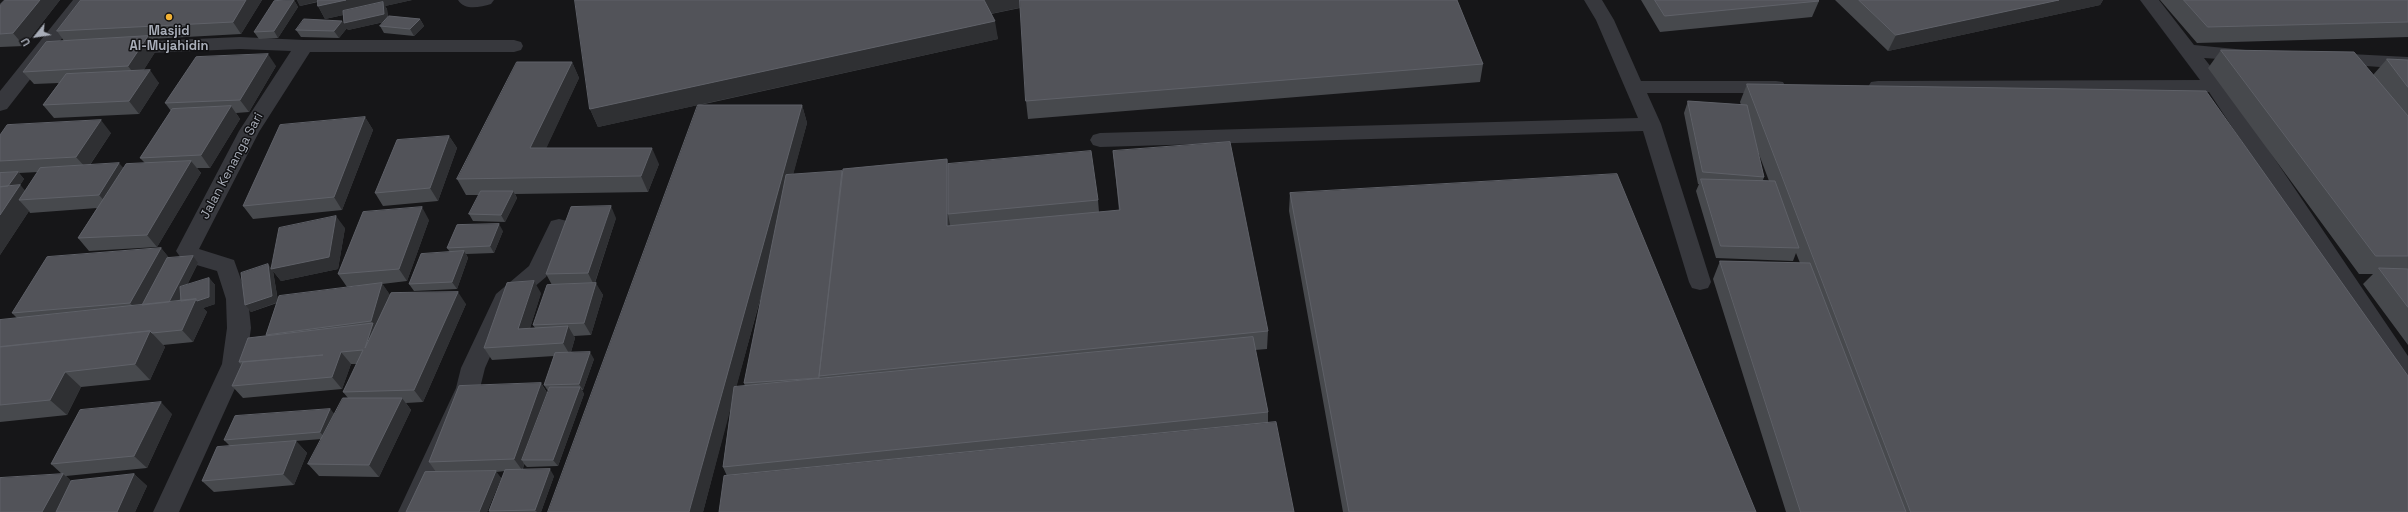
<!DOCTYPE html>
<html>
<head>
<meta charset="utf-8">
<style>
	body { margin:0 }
	#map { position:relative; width:2408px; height:512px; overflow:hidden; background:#161618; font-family:"Space Grotesk",sans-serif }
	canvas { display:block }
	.north { position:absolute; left:16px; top:16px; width:40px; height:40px; -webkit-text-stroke:3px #111113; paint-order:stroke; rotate:240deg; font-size:11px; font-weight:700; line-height:16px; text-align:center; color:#a8adb8 }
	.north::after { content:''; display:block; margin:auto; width:14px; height:18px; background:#a8adb8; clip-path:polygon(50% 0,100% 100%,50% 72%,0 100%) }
</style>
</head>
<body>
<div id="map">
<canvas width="2408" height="512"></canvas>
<div class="north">U</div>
</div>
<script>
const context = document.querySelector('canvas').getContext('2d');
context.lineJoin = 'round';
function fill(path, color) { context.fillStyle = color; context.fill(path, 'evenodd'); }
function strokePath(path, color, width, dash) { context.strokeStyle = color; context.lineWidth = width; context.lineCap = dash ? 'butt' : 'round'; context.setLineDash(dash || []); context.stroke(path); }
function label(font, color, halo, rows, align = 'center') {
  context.font = font + ' "Space Grotesk",sans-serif'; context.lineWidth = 3; context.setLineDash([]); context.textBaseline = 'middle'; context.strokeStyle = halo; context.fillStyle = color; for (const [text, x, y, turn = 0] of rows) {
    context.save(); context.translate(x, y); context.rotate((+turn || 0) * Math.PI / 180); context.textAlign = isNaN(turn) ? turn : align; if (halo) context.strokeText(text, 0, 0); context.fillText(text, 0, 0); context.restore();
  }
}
const service = new Path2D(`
	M 458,0 L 494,0 L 491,4 C 480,7 465,11 458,0 Z
	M 1584,0 L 1602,0 L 1614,20 L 1641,81 L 1776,81 L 1783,82 L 1786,87 L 1783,92 L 1776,93 L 1647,93 L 1661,124 L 1711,282 L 1708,288 L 1700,290 L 1692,288 L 1689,282 L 1643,131 L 1100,147 L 1093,145 L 1090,140 L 1093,135 L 1100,133 L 1638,118 L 1596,20 Z
	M 2140,0 L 2159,0 L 2194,45 L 2256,51 L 2259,55 L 2256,59 L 2249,61 L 2204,58 L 2222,81 L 2408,356 L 2408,385 L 2400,382 L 2209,92 L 1878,93 L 1871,92 L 1868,87 L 1871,82 L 1878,81 L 2200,80 Z
	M 2331,53 L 2408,57 L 2408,69 L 2324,63 L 2321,59 L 2324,55 Z`);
const minor = new Path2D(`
	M 73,0 L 92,0 L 7,109 L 0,111 L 0,91 Z
	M 240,37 L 304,40 L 514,40 L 521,42 L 523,46 L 521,50 L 514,52 L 310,52 L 259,132 L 199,249 L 234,260 L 248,299 L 251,328 L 246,364 L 179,512 L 153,512 L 222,364 L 227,328 L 226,299 L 217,271 L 183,261 L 176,251 L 239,131 L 291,51 L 240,49 L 127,54 L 120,52 L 118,48 L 120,44 L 127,42 Z
	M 559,219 L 567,221 L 570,227 L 546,277 L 513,305 L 485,368 L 480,388 L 424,512 L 398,512 L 456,388 L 461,368 L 496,294 L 529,266 L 551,221 Z`);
const wall = new Path2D(`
	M 5,0 L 60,0 L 24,46 L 0,47 L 0,5 Z
	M 81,0 L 262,0 L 241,34 L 150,39 L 157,49 L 143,71 L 159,83 L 139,114 L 54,118 L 43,105 L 59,83 L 34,84 L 23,72 L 64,41 L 57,31 Z
	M 294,0 L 298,7 L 278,38 L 259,39 L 254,32 Z
	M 297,0 L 412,0 L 385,6 L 387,9 L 388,18 L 420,19 L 424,26 L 414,36 L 384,33 L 380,26 L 384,22 L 348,30 L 347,28 L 339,38 L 301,37 L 296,30 L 344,23 L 343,15 L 325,19 L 318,6 L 318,2 L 300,6 Z
	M 575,0 L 1457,0 L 1483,64 L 1480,82 L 1028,119 L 1026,101 L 1020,8 L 991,14 L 998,39 L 700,105 L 802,105 L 807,123 L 793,174 L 842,171 L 947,159 L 948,164 L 1098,200 L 1099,212 L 1119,211 L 1115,169 L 1113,151 L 1268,331 L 1267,349 L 1255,350 L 1268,412 L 1268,423 L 727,476 L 723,467 L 731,405 L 703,512 L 698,105 L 598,127 L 590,109 ZM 765,282 L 744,383 L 745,386 L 736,387 Z
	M 1641,0 L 1818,0 L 1819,1 L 1812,17 L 1660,32 Z
	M 1835,0 L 2103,0 L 2100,5 L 1888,51 Z
	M 2160,0 L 2408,0 L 2408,37 L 2197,43 Z
	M 2221,50 L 2373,75 L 2387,59 L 2408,60 L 2408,345 L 2363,284 L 2373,274 L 2359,274 L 2208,68 Z
	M 572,62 L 579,78 L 546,148 L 659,164 L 648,192 L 515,194 L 517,198 L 505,222 L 473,221 L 469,214 L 479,195 L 466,195 L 457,179 Z
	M 276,66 L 249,112 L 236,113 L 240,119 L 210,168 L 197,168 L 201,173 L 157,247 L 89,251 L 78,238 L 97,208 L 30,213 L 29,211 L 0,255 L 0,135 L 111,133 L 90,165 L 124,168 L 145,163 L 140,158 L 171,111 L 165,103 ZM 38,172 L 25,191 L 20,185 L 24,179 L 19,173 Z
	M 1747,84 L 2408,512 L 1786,512 L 1713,279 L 1720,261 L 1800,263 L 1796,253 L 1793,261 L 1716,258 L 1696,191 L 1699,184 L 1698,184 L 1684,113 L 1688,101 L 1741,105 L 1740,102 ZM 1757,149 L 1769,181 L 1763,180 L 1764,177 Z
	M 365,117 L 373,130 L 342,210 L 253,219 L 243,206 Z
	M 449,136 L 457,148 L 438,201 L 383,206 L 375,193 Z
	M 1290,193 L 1756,512 L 1343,512 L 1289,211 Z
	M 616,218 L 595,283 L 603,295 L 591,335 L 574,336 L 575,338 L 571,352 L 594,359 L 583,390 L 582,390 L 584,394 L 558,466 L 527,467 L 524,464 L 523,469 L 554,476 L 541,512 L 490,512 L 489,511 L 505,471 L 496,472 L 501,478 L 487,512 L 406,512 L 436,472 L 429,462 L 541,383 L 548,394 L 549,391 L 548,391 L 544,385 L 554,356 L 492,360 L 484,348 L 541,293 L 530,328 L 535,328 L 533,325 L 552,285 L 546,274 Z
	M 429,220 L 407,281 L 382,284 L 390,295 L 466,304 L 423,402 L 406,403 L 411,410 L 379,477 L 319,476 L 308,464 L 322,439 L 296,441 L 307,453 L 294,485 L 214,492 L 202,481 L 230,446 L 224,440 L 330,409 L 335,415 L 348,398 L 343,392 L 357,364 L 351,364 L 342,389 L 243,398 L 232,386 L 241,365 L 239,362 L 266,336 L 266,335 L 277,303 L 251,312 L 245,305 L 271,269 L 345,228 L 338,269 L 281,281 L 273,271 L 278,301 L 358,286 L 347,287 L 338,274 Z
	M 503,231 L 494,253 L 466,254 L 468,258 L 457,289 L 414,291 L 409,284 L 450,252 L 447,248 Z
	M 161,248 L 169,258 L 198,263 L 187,285 L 209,278 L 215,285 L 215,304 L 203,308 L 207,312 L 193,342 L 163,345 L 165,347 L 150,380 L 81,387 L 67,415 L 0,422 L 0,320 L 17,318 L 12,313 Z
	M 172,414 L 147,468 L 66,476 L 71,481 L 134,474 L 147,486 L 135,512 L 0,512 L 62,474 L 51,464 Z`);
const shadedWall = new Path2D(`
	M 40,0 L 60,0 L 24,46 L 13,33 Z
	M 246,0 L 262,0 L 241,34 L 233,22 Z
	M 294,0 L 298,7 L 278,38 L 274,31 Z
	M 297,0 L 323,0 L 300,6 Z
	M 346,0 L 412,0 L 385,6 L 387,9 L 388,21 L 348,30 L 347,28 L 339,38 L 334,31 L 342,21 L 344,23 L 384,6 L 325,19 L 318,6 Z
	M 983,0 L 1042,0 L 1042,3 L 985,15 Z
	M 2059,0 L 2103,0 L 2100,5 L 1888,51 L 1896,35 Z
	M 420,19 L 424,26 L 414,36 L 410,29 Z
	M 995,21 L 998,39 L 598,127 L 590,109 Z
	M 148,36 L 157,49 L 138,79 L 128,66 Z
	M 268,54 L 276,66 L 249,112 L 240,100 Z
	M 572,62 L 579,78 L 539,164 L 530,148 Z
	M 150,70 L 159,83 L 139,114 L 129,101 Z
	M 802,105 L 807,123 L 703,512 L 689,512 Z
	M 231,106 L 240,119 L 210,168 L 201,155 Z
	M 365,117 L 373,130 L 342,210 L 334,197 Z
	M 101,120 L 111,133 L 87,169 L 76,157 Z
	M 449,136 L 457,148 L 438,201 L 430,188 Z
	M 652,148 L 659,164 L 648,192 L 641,176 Z
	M 947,159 L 951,177 L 948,214 L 951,230 L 947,226 Z
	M 191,161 L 201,173 L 157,247 L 147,235 Z
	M 119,163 L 130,175 L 110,207 L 99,195 Z
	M 18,172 L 24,179 L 8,202 L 2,195 Z
	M 20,185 L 33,199 L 19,200 L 29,211 L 0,255 L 0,215 Z
	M 513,191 L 517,198 L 505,222 L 501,215 Z
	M 611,206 L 616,218 L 594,285 L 588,273 Z
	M 422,207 L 429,220 L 407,281 L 399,269 Z
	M 336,216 L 345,228 L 338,269 L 281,281 L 273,271 L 278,302 L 251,312 L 245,305 L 268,264 L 272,269 Z
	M 499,224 L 503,231 L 494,253 L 490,246 Z
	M 161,248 L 171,260 L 142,316 L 130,303 Z
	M 464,251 L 468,258 L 457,289 L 452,282 Z
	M 193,256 L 198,263 L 173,313 L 166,307 Z
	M 209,278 L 215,285 L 215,304 L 203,308 L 207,312 L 193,342 L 182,330 L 187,313 Z
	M 534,281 L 541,293 L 526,341 L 518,329 Z
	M 382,283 L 390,295 L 365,348 L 373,324 L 371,321 Z
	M 596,283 L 603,295 L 591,335 L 584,323 Z
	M 458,292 L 466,304 L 423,402 L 414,390 Z
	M 568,326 L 575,338 L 570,355 L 563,343 Z
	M 150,331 L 165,347 L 150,380 L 135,364 Z
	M 341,352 L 351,364 L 342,389 L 332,377 Z
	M 590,352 L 594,359 L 583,390 L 579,384 Z
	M 65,372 L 81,387 L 67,415 L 50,400 Z
	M 541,383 L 548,395 L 522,460 L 524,464 L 522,470 L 514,459 Z
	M 580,387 L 584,394 L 558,466 L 553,460 Z
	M 402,398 L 411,410 L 379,477 L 369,465 Z
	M 161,402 L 172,414 L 147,468 L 134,456 Z
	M 330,409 L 336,416 L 326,439 L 320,432 Z
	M 296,441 L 307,453 L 294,485 L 283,474 Z
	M 550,469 L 554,476 L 541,512 L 537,512 L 535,510 Z
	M 496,471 L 501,478 L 487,512 L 479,512 Z
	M 63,474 L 76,485 L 62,512 L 42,512 Z
	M 134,474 L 147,486 L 135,512 L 117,512 Z`);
const building = new Path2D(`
	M 5,0 L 40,0 L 13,33 L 0,34 L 0,5 Z
	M 81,0 L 246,0 L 233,22 L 57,31 Z
	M 294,0 L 274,31 L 254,32 L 274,1 Z
	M 318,0 L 346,0 L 318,6 Z
	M 575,0 L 984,0 L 995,21 L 590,109 Z
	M 1020,0 L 1457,0 L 1483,64 L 1026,101 Z
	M 1655,0 L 1818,0 L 1819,1 L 1665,16 Z
	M 1859,0 L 2059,0 L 1896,35 Z
	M 2184,0 L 2408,0 L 2408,22 L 2208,27 Z
	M 383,2 L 384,14 L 344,23 L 343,11 Z
	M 389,16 L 420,19 L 410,29 L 380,26 Z
	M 304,19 L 342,21 L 334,31 L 296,30 Z
	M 148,36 L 128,66 L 23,72 L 46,42 Z
	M 2221,50 L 2354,52 L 2408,116 L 2408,256 L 2376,256 Z
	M 268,54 L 240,100 L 165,103 L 196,57 Z
	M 2387,59 L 2408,60 L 2408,87 Z
	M 517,62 L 572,62 L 530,148 L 652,148 L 641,176 L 457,179 Z
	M 150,70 L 129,101 L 43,105 L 66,74 Z
	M 1747,84 L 2206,91 L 2408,376 L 2408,512 L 1911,512 Z
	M 1688,101 L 1747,105 L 1764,177 L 1703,172 Z
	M 698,105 L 802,105 L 689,512 L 548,512 Z
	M 231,106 L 201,155 L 140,158 L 172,109 Z
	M 365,117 L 334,197 L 243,206 L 280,125 Z
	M 101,120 L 76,157 L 0,161 L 0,135 L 7,125 Z
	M 449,136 L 430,188 L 375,193 L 397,140 Z
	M 1230,142 L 1268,331 L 819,376 L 843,169 L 947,159 L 947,226 L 1120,210 L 1113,151 Z
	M 1091,151 L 1098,200 L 948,214 L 948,164 Z
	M 191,161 L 147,235 L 78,238 L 126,164 Z
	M 119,163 L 99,195 L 19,200 L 40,168 Z
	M 842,171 L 819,376 L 819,378 L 744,383 L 786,175 Z
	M 18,172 L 8,186 L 0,187 L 0,173 Z
	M 1617,174 L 1756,512 L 1349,512 L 1290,193 Z
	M 1701,179 L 1775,181 L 1799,248 L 1721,246 Z
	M 20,185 L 0,215 L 0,187 Z
	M 481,191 L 513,191 L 501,215 L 469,214 Z
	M 611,206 L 588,273 L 546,274 L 571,207 Z
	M 422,207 L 399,269 L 338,274 L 363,212 Z
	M 336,216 L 329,257 L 271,269 L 279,228 Z
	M 499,224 L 490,246 L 447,248 L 457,225 Z
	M 161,248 L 130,303 L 12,313 L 47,257 Z
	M 464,251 L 452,282 L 409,284 L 421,254 Z
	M 193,256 L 169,302 L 142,305 L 167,258 Z
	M 1720,261 L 1810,263 L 1906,512 L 1801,512 Z
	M 268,264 L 272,296 L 245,305 L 241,273 Z
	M 2379,268 L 2408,269 L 2408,307 Z
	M 209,278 L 209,297 L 197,301 L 196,299 L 181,301 L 180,287 Z
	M 534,281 L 518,329 L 568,326 L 563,343 L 484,348 L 507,283 Z
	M 382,283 L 371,321 L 266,335 L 279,296 Z
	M 596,283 L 584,323 L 533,325 L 547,285 Z
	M 458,292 L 414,390 L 343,392 L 363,350 L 341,352 L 332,377 L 232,386 L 243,362 L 323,355 L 239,362 L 248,338 L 373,323 L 365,348 L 391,293 Z
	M 196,299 L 182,330 L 152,333 L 150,331 L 0,347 L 0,320 Z
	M 150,331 L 135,364 L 65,372 L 50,400 L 0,405 L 0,347 Z
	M 1253,337 L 1268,412 L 723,467 L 734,387 Z
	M 590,352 L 579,384 L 544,385 L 555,353 Z
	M 541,383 L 514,459 L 429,462 L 459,386 Z
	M 550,387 L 580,387 L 553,460 L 522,460 Z
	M 343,398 L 402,398 L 369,465 L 308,464 Z
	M 161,402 L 134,456 L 51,464 L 80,410 Z
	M 330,409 L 320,432 L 224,440 L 235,416 Z
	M 1276,422 L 1294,512 L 719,512 L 724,476 Z
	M 296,441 L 283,474 L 202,481 L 217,447 Z
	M 550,469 L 535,510 L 489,511 L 505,470 Z
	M 496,471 L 479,512 L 406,512 L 425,472 Z
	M 63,474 L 42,512 L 0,512 L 0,478 Z
	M 134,474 L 117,512 L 56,512 L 71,481 Z`);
const markers = [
	[169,17,4,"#f2b134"]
];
const poiNames = [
	["Masjid",169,31],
	["Al-Mujahidin",169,46]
];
const streetNames = [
	["Jalan Kenanga Sari",232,166,-62]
];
fill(service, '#37383d');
fill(minor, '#37383d');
fill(wall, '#47494d');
fill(shadedWall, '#2f3033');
fill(building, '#525359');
strokePath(building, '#5f6168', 1);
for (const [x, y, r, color] of markers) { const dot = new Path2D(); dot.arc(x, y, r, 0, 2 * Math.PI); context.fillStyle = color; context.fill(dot); strokePath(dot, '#111113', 1.5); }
label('bold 13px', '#a8adb8', '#111113', poiNames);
label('13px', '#a8adb8', '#111113', streetNames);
</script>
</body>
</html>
